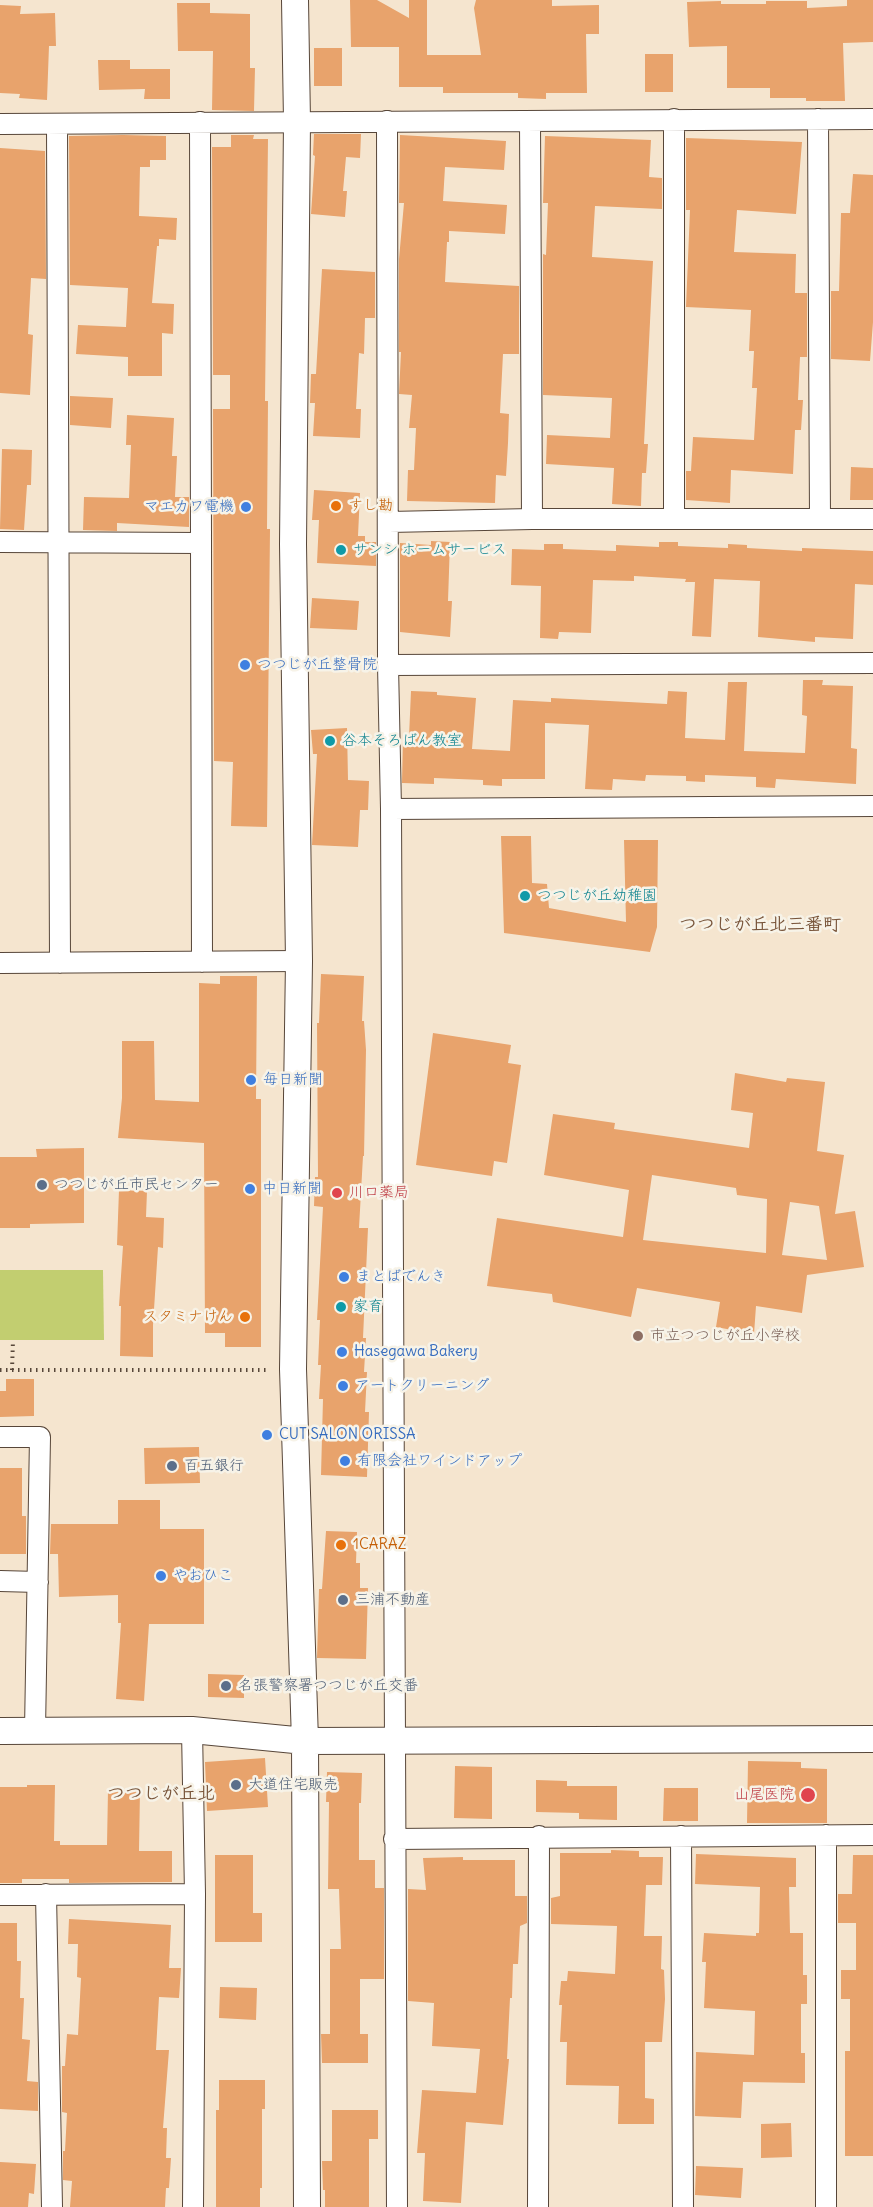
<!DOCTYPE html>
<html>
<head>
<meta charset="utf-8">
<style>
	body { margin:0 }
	canvas { display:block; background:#f5e5cf }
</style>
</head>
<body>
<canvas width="873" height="2207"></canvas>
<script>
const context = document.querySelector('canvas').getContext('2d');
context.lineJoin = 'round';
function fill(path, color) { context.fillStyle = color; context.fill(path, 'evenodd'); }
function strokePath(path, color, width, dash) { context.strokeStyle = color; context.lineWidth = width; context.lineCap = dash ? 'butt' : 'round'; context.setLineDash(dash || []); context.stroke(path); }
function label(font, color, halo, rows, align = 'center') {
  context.font = font + ' Delius,"Klee One",sans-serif'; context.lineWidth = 5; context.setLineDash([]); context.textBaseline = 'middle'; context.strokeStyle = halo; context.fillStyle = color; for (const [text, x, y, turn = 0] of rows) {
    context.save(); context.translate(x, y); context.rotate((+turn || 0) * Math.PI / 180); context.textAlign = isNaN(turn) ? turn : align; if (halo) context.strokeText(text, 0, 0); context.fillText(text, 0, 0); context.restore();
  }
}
const green = new Path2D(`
	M 0,1270 L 103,1270 L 104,1340 L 0,1340 Z`);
const building = new Path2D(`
	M 350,0 L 377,0 L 409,18 L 409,0 L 427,0 L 427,55 L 481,55 L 474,8 L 476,0 L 552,0 L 552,6 L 599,5 L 599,34 L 586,34 L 587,93 L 546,93 L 546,99 L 518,98 L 518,93 L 443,93 L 443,87 L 399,87 L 399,47 L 351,47 Z
	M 847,0 L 873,0 L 873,42 L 843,43 L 845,101 L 806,101 L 806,98 L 770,98 L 770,88 L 727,88 L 727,46 L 689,47 L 687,2 L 721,1 L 721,4 L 766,4 L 766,1 L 807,1 L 807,8 L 847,6 Z
	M 177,3 L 210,3 L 210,13 L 250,14 L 250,68 L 255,68 L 254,111 L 212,110 L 213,51 L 178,51 Z
	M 0,5 L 21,6 L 20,14 L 55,13 L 56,46 L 49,46 L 47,100 L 19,98 L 20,94 L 0,93 Z
	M 314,48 L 342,48 L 342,86 L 314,86 Z
	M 645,54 L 673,54 L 673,92 L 645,92 Z
	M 98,60 L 130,60 L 130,69 L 170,69 L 170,99 L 144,99 L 145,89 L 99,90 Z
	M 314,134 L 361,134 L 360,158 L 346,157 L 343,191 L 347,191 L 345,217 L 311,214 L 315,156 L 313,155 Z
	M 123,135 L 166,136 L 166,160 L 150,160 L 150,167 L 140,167 L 139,216 L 177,218 L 176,240 L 159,239 L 159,246 L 157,246 L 152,303 L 174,304 L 173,334 L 162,333 L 162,376 L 128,376 L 128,357 L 76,354 L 78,325 L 126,327 L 128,288 L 70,285 L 69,136 Z
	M 231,135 L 254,135 L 253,139 L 268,139 L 265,401 L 268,401 L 267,529 L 270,529 L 267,827 L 231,826 L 233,762 L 214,761 L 213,409 L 230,409 L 230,375 L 213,375 L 212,147 L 231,147 Z
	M 400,135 L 506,141 L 504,170 L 445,167 L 443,201 L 507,205 L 505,234 L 449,231 L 449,242 L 447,242 L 445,282 L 519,286 L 519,354 L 503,354 L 500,413 L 509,414 L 508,443 L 506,476 L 496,475 L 495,503 L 407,501 L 408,470 L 414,470 L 416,428 L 409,428 L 412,395 L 399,394 L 401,352 L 399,352 L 399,259 L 404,203 L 399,203 Z
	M 545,136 L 651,140 L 649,177 L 662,178 L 662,209 L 595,206 L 592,257 L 653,261 L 644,444 L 648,444 L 646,473 L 642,473 L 641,506 L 612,504 L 614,468 L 546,464 L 547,435 L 610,438 L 612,398 L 543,395 L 543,254 L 546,255 L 548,203 L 543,203 Z
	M 686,138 L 802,142 L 796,214 L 737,210 L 734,252 L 796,254 L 795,293 L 807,293 L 807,357 L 800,357 L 798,400 L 803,400 L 801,430 L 795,430 L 793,474 L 731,470 L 730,503 L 686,500 L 686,471 L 691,471 L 693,437 L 754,440 L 757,388 L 752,388 L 754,351 L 749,351 L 751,310 L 686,307 L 690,210 L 686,210 Z
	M 0,148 L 45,151 L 46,279 L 31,278 L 28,334 L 33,335 L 30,395 L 0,393 Z
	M 853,174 L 873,175 L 873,322 L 870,361 L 831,359 L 831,291 L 839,291 L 841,213 L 850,213 Z
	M 322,269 L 375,272 L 375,318 L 365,318 L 364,354 L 359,353 L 356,409 L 361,409 L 360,438 L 313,436 L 315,403 L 310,403 L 311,374 L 316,374 Z
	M 70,396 L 113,398 L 111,428 L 70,425 Z
	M 127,415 L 174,418 L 172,456 L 177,456 L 175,497 L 189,497 L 189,527 L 117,523 L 117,531 L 83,530 L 84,497 L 129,498 L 131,445 L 126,445 Z
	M 2,449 L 32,450 L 31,485 L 27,485 L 24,530 L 0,529 Z
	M 851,467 L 873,468 L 873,500 L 850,500 Z
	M 314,490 L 360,493 L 358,536 L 365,536 L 365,542 L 376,542 L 376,566 L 317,563 L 319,520 L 312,520 Z
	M 431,541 L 450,542 L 448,601 L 452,601 L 450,637 L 400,632 L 400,543 L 431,545 Z
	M 659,542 L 678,542 L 678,546 L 728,548 L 728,544 L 747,545 L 747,548 L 802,551 L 802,548 L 873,551 L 873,585 L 855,584 L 853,639 L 815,637 L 815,642 L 758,637 L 760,581 L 714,579 L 711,637 L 692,636 L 695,582 L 685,582 L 686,579 L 634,576 L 634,581 L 593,580 L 591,633 L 559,632 L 558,639 L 540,638 L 541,586 L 511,585 L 512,549 L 544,550 L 544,544 L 563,544 L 563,549 L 616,551 L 616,545 L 659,547 Z
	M 312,598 L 359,601 L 357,630 L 310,628 Z
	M 803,680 L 823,680 L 822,685 L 853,686 L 851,748 L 857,749 L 856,784 L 776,779 L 775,788 L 756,787 L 756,777 L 705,775 L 705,782 L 686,781 L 686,776 L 646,775 L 645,781 L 613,779 L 612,790 L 585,789 L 589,725 L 545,723 L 545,779 L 502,779 L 502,786 L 483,785 L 483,780 L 434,778 L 434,784 L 402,783 L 403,737 L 409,737 L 411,691 L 437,692 L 437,695 L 476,698 L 472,749 L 510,751 L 513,700 L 551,702 L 551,698 L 667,704 L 668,691 L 687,692 L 685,738 L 725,740 L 728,682 L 747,682 L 744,751 L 805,753 L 807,716 L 802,715 Z
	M 347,728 L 348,780 L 369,781 L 368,810 L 360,810 L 358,847 L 312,845 L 317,754 L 313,754 L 311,730 Z
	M 501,836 L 531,836 L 532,883 L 547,884 L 549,908 L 626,922 L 624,840 L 658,840 L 657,927 L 650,952 L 504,933 Z
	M 321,974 L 364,976 L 362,1021 L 364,1021 L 366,1050 L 364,1156 L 363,1156 L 359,1228 L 368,1228 L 363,1338 L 366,1338 L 364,1372 L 367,1372 L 365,1412 L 369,1412 L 367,1477 L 321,1475 L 323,1399 L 319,1399 L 321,1365 L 318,1365 L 320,1320 L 317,1320 L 323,1207 L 314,1206 L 315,1177 L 318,1177 L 317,1023 L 319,1023 Z
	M 220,976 L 257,976 L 256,1099 L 261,1099 L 261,1347 L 225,1347 L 225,1333 L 205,1333 L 204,1143 L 118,1138 L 122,1098 L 122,1041 L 154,1041 L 155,1100 L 199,1102 L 199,983 L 220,984 Z
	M 433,1033 L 511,1045 L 508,1063 L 521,1065 L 507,1163 L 494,1161 L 492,1176 L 416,1165 Z
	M 735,1073 L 786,1082 L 787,1078 L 825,1082 L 817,1151 L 844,1155 L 835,1214 L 855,1211 L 864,1267 L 807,1275 L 802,1313 L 756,1306 L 754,1334 L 716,1327 L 720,1302 L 637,1288 L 631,1317 L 553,1302 L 552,1294 L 487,1286 L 497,1218 L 623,1237 L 629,1190 L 544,1175 L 553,1114 L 615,1123 L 614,1129 L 749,1148 L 753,1113 L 731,1110 ZM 652,1175 L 736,1188 L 737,1195 L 767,1199 L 766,1253 L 643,1240 ZM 790,1202 L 819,1206 L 827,1260 L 782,1255 Z
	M 84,1148 L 84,1223 L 30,1224 L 30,1228 L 0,1228 L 0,1157 L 37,1157 L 36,1149 Z
	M 119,1190 L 147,1191 L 146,1217 L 164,1218 L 163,1248 L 158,1247 L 153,1325 L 153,1357 L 120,1356 L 121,1306 L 119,1306 L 123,1246 L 117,1245 Z
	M 6,1379 L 34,1379 L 34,1416 L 0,1417 L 0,1391 L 6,1391 Z
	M 199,1447 L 200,1483 L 145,1484 L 144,1448 Z
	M 0,1468 L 22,1468 L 22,1516 L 26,1516 L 26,1554 L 0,1554 Z
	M 118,1500 L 160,1500 L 160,1529 L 204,1529 L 204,1624 L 149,1624 L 144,1701 L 116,1699 L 121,1623 L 118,1623 L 118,1595 L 59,1597 L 58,1554 L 50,1554 L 51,1524 L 118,1524 Z
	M 326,1531 L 357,1532 L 356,1563 L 360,1563 L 360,1588 L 368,1588 L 366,1659 L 317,1658 L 319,1589 L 322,1589 Z
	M 208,1674 L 244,1675 L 244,1698 L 208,1697 Z
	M 265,1758 L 268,1807 L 207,1811 L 205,1762 Z
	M 748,1761 L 801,1762 L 801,1768 L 827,1769 L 827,1823 L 747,1823 Z
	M 455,1766 L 492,1767 L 492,1819 L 454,1818 Z
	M 327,1772 L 362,1773 L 361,1803 L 359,1803 L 359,1860 L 375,1860 L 375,1888 L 384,1888 L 384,1979 L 360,1979 L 360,2034 L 368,2034 L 368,2063 L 322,2063 L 321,2034 L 330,2034 L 330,1949 L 341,1949 L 339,1889 L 328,1889 L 329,1802 L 326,1802 Z
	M 536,1780 L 567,1781 L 567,1786 L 617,1786 L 617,1820 L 579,1819 L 579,1813 L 536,1812 Z
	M 27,1785 L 55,1785 L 54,1841 L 60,1841 L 60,1845 L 107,1845 L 108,1790 L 140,1790 L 139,1851 L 172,1851 L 172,1882 L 71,1883 L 69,1883 L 69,1879 L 22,1879 L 22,1883 L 0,1883 L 0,1787 L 27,1787 Z
	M 664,1788 L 698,1788 L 698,1821 L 663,1821 Z
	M 611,1850 L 639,1851 L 639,1857 L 663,1857 L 662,1885 L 646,1885 L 644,1936 L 662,1936 L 661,1969 L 664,1970 L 665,1999 L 662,2042 L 645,2042 L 645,2098 L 654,2099 L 654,2124 L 618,2124 L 619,2086 L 566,2085 L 567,2042 L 560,2042 L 562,2005 L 559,2005 L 561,1981 L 567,1981 L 568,1971 L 615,1974 L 617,1926 L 551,1924 L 551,1898 L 560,1896 L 560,1853 L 611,1853 Z
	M 696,1854 L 796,1858 L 796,1887 L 789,1887 L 790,1933 L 803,1933 L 803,1975 L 807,1975 L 807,2004 L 801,2004 L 801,2053 L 805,2053 L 805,2083 L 743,2082 L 741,2118 L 695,2116 L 696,2052 L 754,2055 L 755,2011 L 704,2008 L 706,1962 L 702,1962 L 704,1933 L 756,1936 L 756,1933 L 759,1933 L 760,1887 L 695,1884 Z
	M 215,1855 L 253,1855 L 253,1913 L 262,1913 L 262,1942 L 215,1942 Z
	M 853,1855 L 873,1855 L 873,2156 L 845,2156 L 845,2051 L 850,2051 L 850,1999 L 841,1999 L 841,1970 L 856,1970 L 856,1923 L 838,1923 L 838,1894 L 852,1894 Z
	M 463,1857 L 463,1860 L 515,1860 L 515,1896 L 527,1896 L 527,1923 L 520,1926 L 518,1964 L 513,1964 L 512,1998 L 510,1998 L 507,2059 L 509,2059 L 503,2125 L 466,2122 L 461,2203 L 423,2201 L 425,2153 L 417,2153 L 422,2090 L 476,2093 L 480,2049 L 432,2046 L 434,2003 L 408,2001 L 408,1889 L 426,1890 L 423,1858 Z
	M 69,1919 L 171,1925 L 169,1968 L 181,1968 L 179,1998 L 159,1997 L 156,2050 L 169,2050 L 163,2128 L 167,2128 L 166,2158 L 171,2158 L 169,2188 L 166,2188 L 165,2207 L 70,2207 L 72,2181 L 63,2180 L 63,2151 L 65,2151 L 67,2113 L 62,2112 L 62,2066 L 65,2066 L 67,2034 L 78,2035 L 81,1978 L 77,1977 L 78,1944 L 68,1944 Z
	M 0,1923 L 17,1923 L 17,1961 L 21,1961 L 20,1998 L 24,1998 L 22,2039 L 30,2040 L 27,2081 L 38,2082 L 38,2111 L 0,2109 Z
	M 220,1987 L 257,1988 L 256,2020 L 219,2018 Z
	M 219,2080 L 265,2080 L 265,2109 L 262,2109 L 262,2188 L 260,2188 L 260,2207 L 216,2207 L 216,2110 L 219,2110 Z
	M 332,2110 L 378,2110 L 378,2139 L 369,2139 L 369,2207 L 325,2207 L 325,2190 L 323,2190 L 322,2161 L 332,2161 Z
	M 791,2123 L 792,2157 L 761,2158 L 761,2124 Z
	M 0,2162 L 36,2164 L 34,2194 L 29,2193 L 28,2207 L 0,2207 Z
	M 696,2166 L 743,2168 L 741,2198 L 695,2195 Z`);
const path = new Path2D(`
	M 0,1370 L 269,1370
	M 12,1370 L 13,1340`);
const minor = new Path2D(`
	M 674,119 L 674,518
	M 818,119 L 820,519
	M 387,121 L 388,665 L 391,809 L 397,2207
	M 530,121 L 532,519
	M 200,122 L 202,962
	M 0,124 L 873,119
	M 57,124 L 60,963
	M 389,522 L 532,519 L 873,519
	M 0,542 L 201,543
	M 388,665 L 873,663
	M 391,809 L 873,806
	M 0,963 L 299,961
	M 0,1437 L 40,1437 L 35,1730
	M 0,1581 L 38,1582
	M 192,1730 L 195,1894 L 193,2207
	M 826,1835 L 826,2207
	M 681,1836 L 683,2207
	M 394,1839 L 873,1835
	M 46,1894 L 52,2207
	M 0,1895 L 195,1894
	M 538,2207 L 539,1836`);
const tertiary = new Path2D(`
	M 295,0 L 297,121 L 293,544 L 299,961 L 293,1369 L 305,1741 L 307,2207
	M 0,1731 L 192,1730 L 305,1741 L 873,1739`);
const markers = [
	[336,506,6,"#e8710a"],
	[246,507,6,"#3f7fe0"],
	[341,550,6,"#0f9aa8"],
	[245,665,6,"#3f7fe0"],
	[330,741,6,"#0f9aa8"],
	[525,896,6,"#0f9aa8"],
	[251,1080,6,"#3f7fe0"],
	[42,1185,6,"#5c6f8a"],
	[250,1189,6,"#3f7fe0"],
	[337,1193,6,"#e0444e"],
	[344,1277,6,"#3f7fe0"],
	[341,1307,6,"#0f9aa8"],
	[245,1317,6,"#e8710a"],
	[638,1336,6,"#8d6e63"],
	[342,1352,6,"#3f7fe0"],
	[343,1386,6,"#3f7fe0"],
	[267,1435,6,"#3f7fe0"],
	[345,1461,6,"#3f7fe0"],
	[172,1466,6,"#5c6f8a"],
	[341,1545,6,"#e8710a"],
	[161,1576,6,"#3f7fe0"],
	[343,1600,6,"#5c6f8a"],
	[226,1686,6,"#5c6f8a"],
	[236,1785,6,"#5c6f8a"],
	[808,1795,8,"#e0444e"]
];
const foodNames = [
	["すし勘",348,506],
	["スタミナけん",233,1317,"right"],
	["1CARAZ",353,1545]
];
const shopNames = [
	["マエカワ電機",234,507,"right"],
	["つつじが丘整骨院",257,665],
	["毎日新聞",263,1080],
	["中日新聞",262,1189],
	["まとばでんき",356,1277],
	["Hasegawa Bakery",354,1352],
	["アートクリーニング",355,1386],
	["CUT SALON ORISSA",279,1435],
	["有限会社ワインドアップ",357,1461],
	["やおひこ",173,1576]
];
const cultureNames = [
	["サンシ ホームサービス",353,550],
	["谷本そろばん教室",342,741],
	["つつじが丘幼稚園",537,896],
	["家育",353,1307]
];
const serviceNames = [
	["つつじが丘市民センター",54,1185],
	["百五銀行",184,1466],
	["三浦不動産",355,1600],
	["名張警察署つつじが丘交番",238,1686],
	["大道住宅販売",248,1785]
];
const healthNames = [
	["川口薬局",349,1193],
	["山尾医院",794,1795,"right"]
];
const educationNames = [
	["市立つつじが丘小学校",650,1336]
];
const quarterNames = [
	["つつじが丘北三番町",760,925],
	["つつじが丘北",161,1794]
];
fill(green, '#c2ce70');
fill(building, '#e8a36c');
strokePath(minor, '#574639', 22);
strokePath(tertiary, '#574639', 28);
strokePath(path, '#574639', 4, [1.5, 4.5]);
strokePath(minor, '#fff', 20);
strokePath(tertiary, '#fff', 26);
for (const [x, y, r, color] of markers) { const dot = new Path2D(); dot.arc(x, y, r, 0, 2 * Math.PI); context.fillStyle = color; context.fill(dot); strokePath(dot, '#f7f3e8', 2); }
label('15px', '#c56008', '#f7f3e8', foodNames, 'left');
label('15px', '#366cbe', '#f7f3e8', shopNames, 'left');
label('15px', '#0d838f', '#f7f3e8', cultureNames, 'left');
label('15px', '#4e5e75', '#f7f3e8', serviceNames, 'left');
label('15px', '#be3a42', '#f7f3e8', healthNames, 'left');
label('15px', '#785e54', '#f7f3e8', educationNames, 'left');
label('bold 18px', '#785439', '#f7f3e8', quarterNames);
</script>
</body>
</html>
